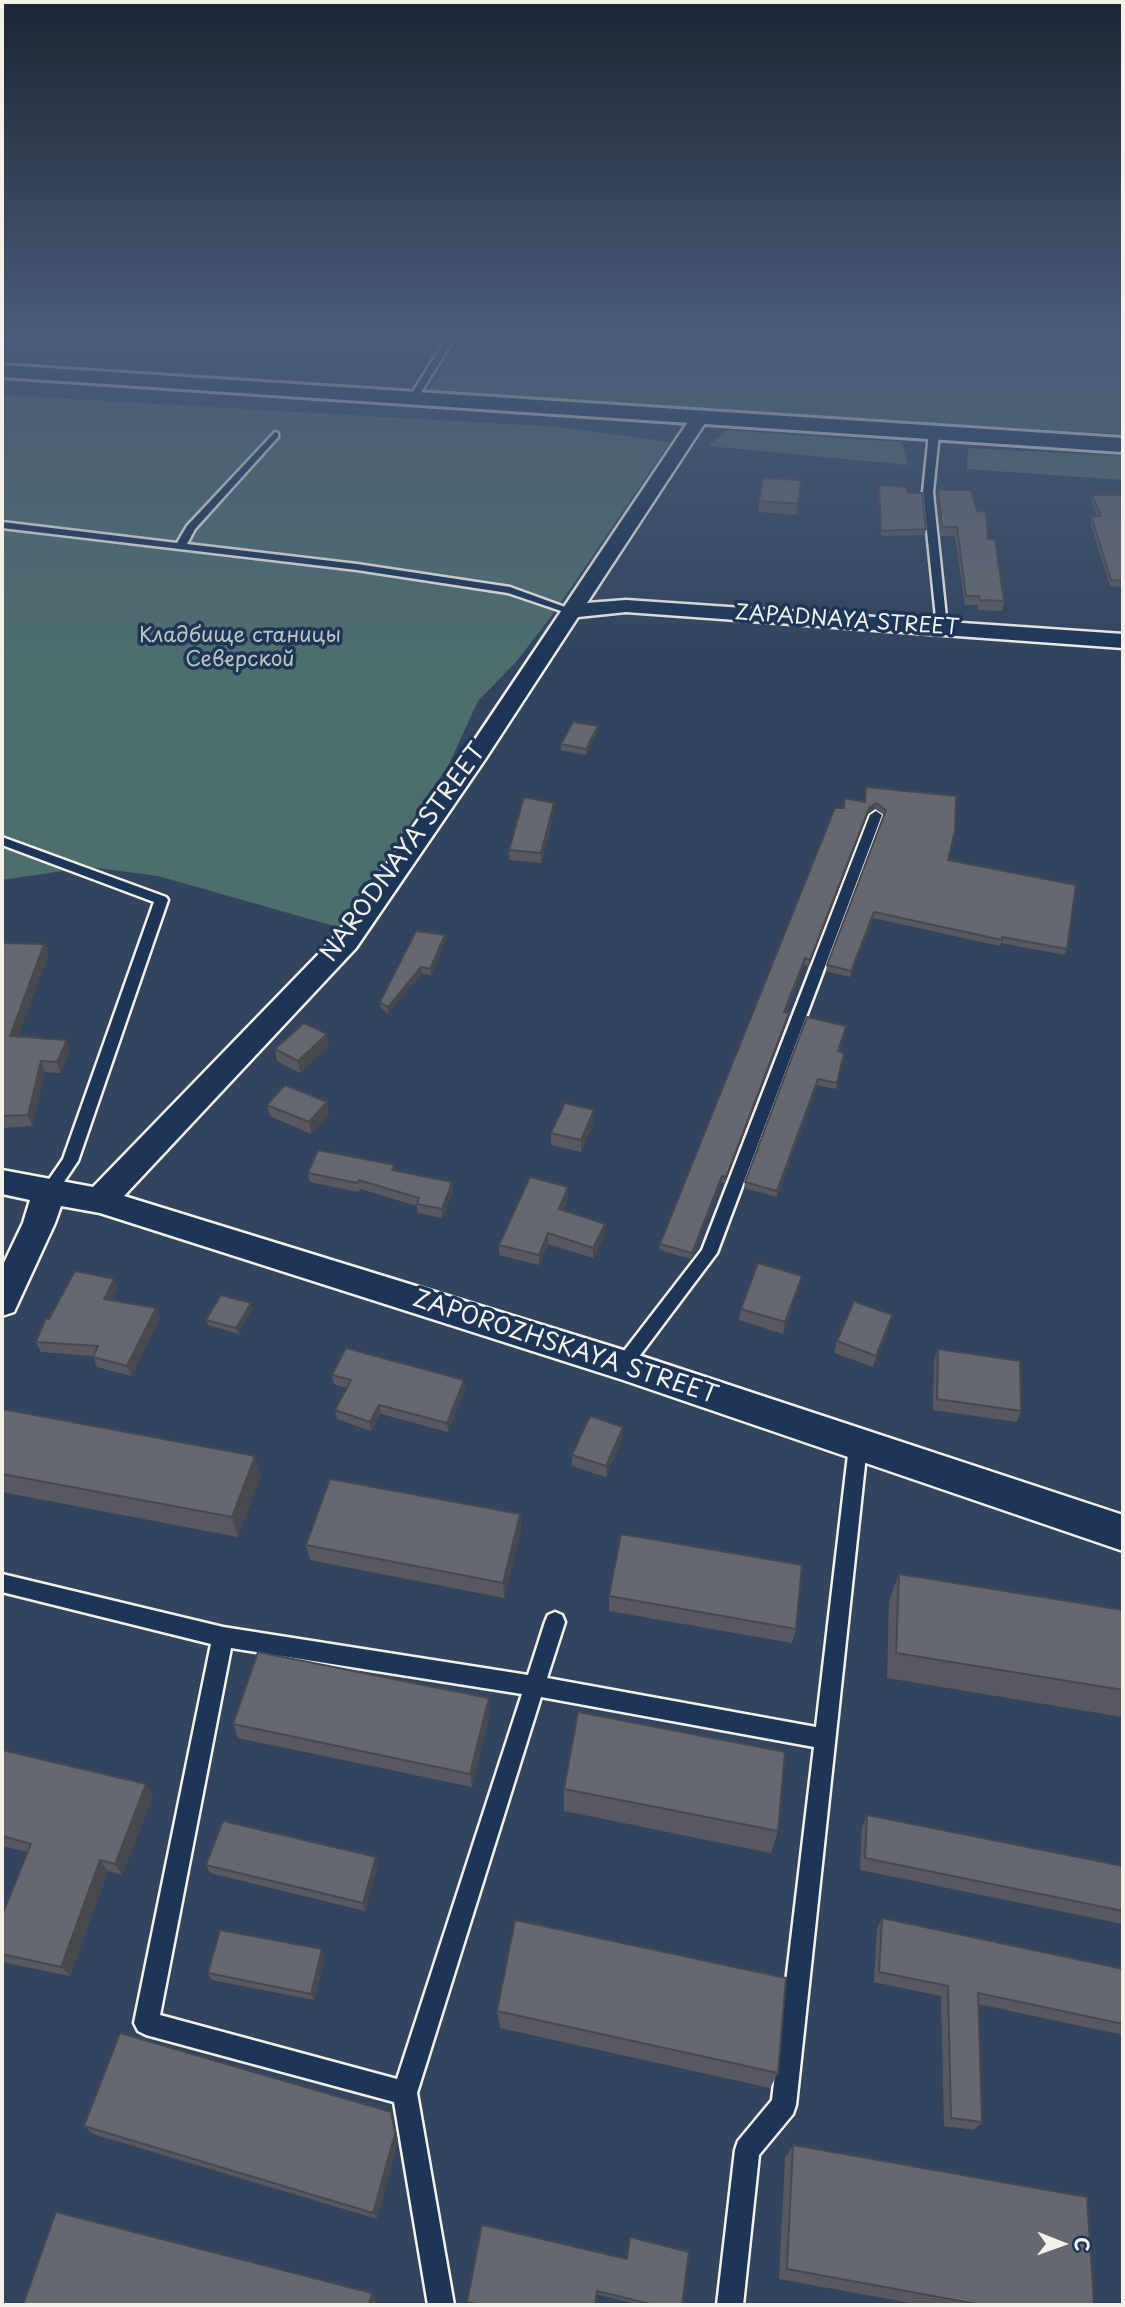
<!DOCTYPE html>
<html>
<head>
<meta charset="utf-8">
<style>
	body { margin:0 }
	#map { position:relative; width:1125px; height:2307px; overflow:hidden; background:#33445e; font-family:"Playpen Sans",sans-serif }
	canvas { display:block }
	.frame { position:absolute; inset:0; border:4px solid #f4f1e8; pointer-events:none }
	.north { position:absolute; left:1027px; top:2209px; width:70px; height:70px; -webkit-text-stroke:5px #1d3557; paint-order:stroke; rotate:91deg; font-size:19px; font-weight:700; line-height:28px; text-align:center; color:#f4f1e8 }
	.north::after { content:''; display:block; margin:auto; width:24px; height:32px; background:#f4f1e8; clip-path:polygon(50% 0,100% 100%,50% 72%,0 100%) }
</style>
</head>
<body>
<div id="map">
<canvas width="1125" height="2307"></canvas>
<div class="frame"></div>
<div class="north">С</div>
</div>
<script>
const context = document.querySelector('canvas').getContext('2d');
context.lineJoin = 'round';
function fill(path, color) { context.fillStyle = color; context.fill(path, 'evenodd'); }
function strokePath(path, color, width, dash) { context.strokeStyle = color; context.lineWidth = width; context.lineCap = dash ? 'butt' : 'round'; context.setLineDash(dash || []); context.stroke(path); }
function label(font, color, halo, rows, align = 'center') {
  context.font = font + ' "Playpen Sans",sans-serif'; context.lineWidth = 7; context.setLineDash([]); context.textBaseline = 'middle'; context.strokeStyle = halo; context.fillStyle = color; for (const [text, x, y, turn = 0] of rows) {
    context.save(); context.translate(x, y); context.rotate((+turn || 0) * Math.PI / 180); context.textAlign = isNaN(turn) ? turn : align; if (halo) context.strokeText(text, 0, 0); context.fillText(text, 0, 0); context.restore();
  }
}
const green = new Path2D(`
	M 461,339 L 1123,339 L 1123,434 L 428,392 Z
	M 2,395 L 559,427 L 670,442 L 553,614 L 516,662 L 478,701 L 449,764 L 341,928 L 158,876 L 89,867 L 2,880 Z
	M 727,430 L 902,442 L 908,465 L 708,446 Z
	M 968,448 L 1123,456 L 1123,480 L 967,469 Z`);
const service = new Path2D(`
	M 446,339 L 454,339 L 416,400 L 410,400 L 409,398 Z
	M 934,430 L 939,433 L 933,492 L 947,627 L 942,630 L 937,627 L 923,492 L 929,433 Z
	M 275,432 L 278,433 L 278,437 L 195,529 L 187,544 L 357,564 L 510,587 L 576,611 L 567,613 L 508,593 L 357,570 L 2,528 L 2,522 L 177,543 L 187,526 Z
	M 876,811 L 882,815 L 717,1253 L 629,1370 L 623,1372 L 617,1370 L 614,1365 L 617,1360 L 702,1250 L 870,815 Z
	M 2,837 L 166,897 L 168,900 L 78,1161 L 55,1195 L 43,1195 L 41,1191 L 63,1159 L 154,902 L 2,845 Z
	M 858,1438 L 865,1440 L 867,1446 L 796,2105 L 793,2114 L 759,2155 L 743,2305 L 717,2305 L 735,2150 L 738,2141 L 772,2100 L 814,1747 L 541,1697 L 417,2093 L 454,2305 L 428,2305 L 394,2102 L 146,2035 L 138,2031 L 134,2023 L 211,1644 L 2,1592 L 2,1574 L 223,1627 L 528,1675 L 545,1622 L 548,1615 L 555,1612 L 562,1615 L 565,1622 L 547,1678 L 816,1727 L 849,1446 L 851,1440 ZM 231,1648 L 522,1694 L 397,2079 L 160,2015 Z`);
const minor = new Path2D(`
	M 700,412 L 709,417 L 587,603 L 626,600 L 1123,634 L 1123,648 L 626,612 L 578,617 L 486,758 L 356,948 L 124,1196 L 623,1350 L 1123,1515 L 1123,1551 L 623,1380 L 100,1213 L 61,1206 L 55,1223 L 14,1312 L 2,1316 L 2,1267 L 23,1223 L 30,1200 L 2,1194 L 2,1170 L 93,1187 L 336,936 L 464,756 L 694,413 Z`);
const secondary = new Path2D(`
	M 2,365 L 1123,438 L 1123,452 L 2,377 Z`);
const wall = new Path2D(`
	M 801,480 L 796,515 L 758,512 L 759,501 Z
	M 879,485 L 926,529 L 925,535 L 881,536 L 878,491 Z
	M 938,490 L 977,511 L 988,539 L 1004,601 L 1002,611 L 978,610 L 977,605 L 965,605 L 955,536 L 940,536 L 936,499 Z
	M 1092,495 L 1123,502 L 1123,587 L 1110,586 L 1090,522 L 1091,516 L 1097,516 L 1091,500 Z
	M 598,726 L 597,732 L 586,755 L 561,750 L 561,744 Z
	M 866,787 L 948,860 L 1067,949 L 1065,955 L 1001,943 L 1000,946 L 873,918 L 850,977 L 826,971 L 827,965 L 884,815 L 875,809 L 868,814 L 809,966 L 804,965 L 786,1013 L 789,1013 L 788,1019 L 725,1183 L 721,1182 L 692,1259 L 659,1250 L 660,1244 L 844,808 L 845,798 L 864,802 Z
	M 554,803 L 554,813 L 541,863 L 509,860 L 509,850 Z
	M 445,941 L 431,975 L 422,973 L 388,1013 L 381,1008 L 380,1002 Z
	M 2,943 L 44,944 L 48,956 L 18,1036 L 70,1051 L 60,1073 L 45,1072 L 32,1126 L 2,1128 Z
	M 845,1032 L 839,1052 L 844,1053 L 836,1089 L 817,1085 L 777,1197 L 744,1188 L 745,1182 Z
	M 329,1046 L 300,1073 L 277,1061 L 275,1049 Z
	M 267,1105 L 329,1114 L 311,1134 L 270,1116 Z
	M 594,1110 L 594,1122 L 581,1152 L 551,1145 L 551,1133 Z
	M 395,1171 L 453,1192 L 442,1218 L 418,1213 L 417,1206 L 360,1189 L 359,1192 L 310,1182 L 308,1173 Z
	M 568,1198 L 563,1210 L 605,1234 L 593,1258 L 548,1244 L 539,1265 L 499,1255 L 499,1245 Z
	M 799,1287 L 783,1334 L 739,1320 L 741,1309 Z
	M 118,1289 L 112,1300 L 160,1318 L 131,1376 L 97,1367 L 93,1357 L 94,1356 L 41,1352 L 36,1342 L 49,1319 Z
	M 252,1309 L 238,1334 L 208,1325 L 206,1320 Z
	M 892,1315 L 889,1326 L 873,1367 L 834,1353 L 837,1341 Z
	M 938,1349 L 1021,1411 L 1017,1422 L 933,1410 L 934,1360 Z
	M 332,1375 L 465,1389 L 448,1432 L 381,1414 L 371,1431 L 337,1419 L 335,1410 L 347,1388 L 334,1384 Z
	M 2,1409 L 255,1456 L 261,1476 L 238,1537 L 2,1492 Z
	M 622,1438 L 606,1477 L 572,1466 L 572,1455 Z
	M 520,1514 L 521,1529 L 504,1598 L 310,1560 L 306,1545 Z
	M 899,1574 L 1123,1610 L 1123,1717 L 887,1678 L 889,1601 Z
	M 609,1596 L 796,1629 L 792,1643 L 609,1611 Z
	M 490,1712 L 472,1787 L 238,1738 L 233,1724 Z
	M 2,1750 L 146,1784 L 153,1796 L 122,1875 L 108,1871 L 70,1976 L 2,1962 L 2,1916 L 28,1852 L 2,1846 Z
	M 564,1789 L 778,1831 L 771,1853 L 564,1811 Z
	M 867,1815 L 1123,1866 L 1123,1924 L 860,1870 L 862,1827 Z
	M 206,1865 L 378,1865 L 365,1911 L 210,1873 Z
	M 882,1918 L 1123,1969 L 1123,2035 L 978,2004 L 982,2122 L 974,2130 L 944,2126 L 941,1996 L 874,1982 L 877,1929 Z
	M 325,1956 L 314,2000 L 212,1980 L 208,1973 Z
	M 497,2011 L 778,2073 L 770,2088 L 500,2028 Z
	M 394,2120 L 398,2142 L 377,2219 L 93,2134 L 84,2126 Z
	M 793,2145 L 1094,2305 L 921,2305 L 779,2279 L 785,2158 Z
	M 482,2225 L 682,2305 L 640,2305 L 596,2294 L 595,2305 L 469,2305 L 467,2302 Z`);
const shadedWall = new Path2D(`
	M 598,726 L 597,732 L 586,755 L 586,749 Z
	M 554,803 L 554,813 L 541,863 L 541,853 Z
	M 876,803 L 875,809 L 868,814 L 809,966 L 810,960 L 869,808 Z
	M 874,912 L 873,918 L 850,977 L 851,971 Z
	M 445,935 L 445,941 L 431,975 L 430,969 Z
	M 44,944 L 48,956 L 14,1047 L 10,1036 Z
	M 805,958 L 804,965 L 784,1018 L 784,1012 Z
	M 421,967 L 422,973 L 388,1013 L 388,1007 Z
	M 789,1013 L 788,1019 L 725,1183 L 726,1177 Z
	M 327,1034 L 329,1046 L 300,1073 L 298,1061 Z
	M 67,1040 L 70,1051 L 60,1073 L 57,1062 Z
	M 41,1061 L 45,1072 L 32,1126 L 28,1115 Z
	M 818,1079 L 817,1085 L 777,1197 L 777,1191 Z
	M 327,1102 L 329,1114 L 311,1134 L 309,1122 Z
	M 594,1110 L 594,1122 L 581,1152 L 581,1140 Z
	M 722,1176 L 721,1182 L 692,1259 L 692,1253 Z
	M 452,1182 L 453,1192 L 442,1218 L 442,1209 Z
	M 568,1187 L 568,1198 L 559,1219 L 559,1209 Z
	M 605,1224 L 605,1234 L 593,1258 L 593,1248 Z
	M 548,1233 L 548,1244 L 539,1265 L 539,1255 Z
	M 802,1276 L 799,1287 L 783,1334 L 785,1322 Z
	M 114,1279 L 118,1289 L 108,1310 L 104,1299 Z
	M 251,1303 L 252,1309 L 238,1334 L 236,1328 Z
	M 156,1308 L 160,1318 L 131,1376 L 127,1366 Z
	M 892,1315 L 889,1326 L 873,1367 L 876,1356 Z
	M 464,1380 L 465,1389 L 448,1432 L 447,1423 Z
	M 379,1405 L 381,1414 L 371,1431 L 370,1422 Z
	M 623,1427 L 622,1438 L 606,1477 L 606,1466 Z
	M 255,1456 L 261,1476 L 238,1537 L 232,1517 Z
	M 520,1514 L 521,1529 L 504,1598 L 503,1583 Z
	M 489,1698 L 490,1712 L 472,1787 L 470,1774 Z
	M 146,1784 L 153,1796 L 122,1875 L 115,1864 Z
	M 376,1857 L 378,1865 L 365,1911 L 363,1903 Z
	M 100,1860 L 108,1871 L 70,1976 L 61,1967 Z
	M 322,1949 L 325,1956 L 314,2000 L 311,1994 Z
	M 391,2112 L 394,2120 L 398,2142 L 377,2219 L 373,2213 Z
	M 372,2293 L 377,2299 L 375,2305 L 369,2305 Z`);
const building = new Path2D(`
	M 763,478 L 801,480 L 798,504 L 759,501 Z
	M 879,485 L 907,487 L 907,493 L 922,493 L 926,529 L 881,531 Z
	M 938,490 L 971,490 L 977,511 L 986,512 L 988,539 L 995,540 L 1004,601 L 980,600 L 979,596 L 966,596 L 957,527 L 942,527 Z
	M 1092,495 L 1121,495 L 1123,502 L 1123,581 L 1111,580 L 1091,516 L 1101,516 Z
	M 573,722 L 598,726 L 586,749 L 561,744 Z
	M 866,787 L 956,796 L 955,831 L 948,860 L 1076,885 L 1067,949 L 1002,937 L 1002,940 L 874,912 L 851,971 L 827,965 L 886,810 L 876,803 L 869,808 L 810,960 L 805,958 L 784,1012 L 789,1013 L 726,1177 L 722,1176 L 692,1253 L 660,1244 L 835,808 L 844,808 L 845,798 L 865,802 Z
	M 524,797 L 554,803 L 541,853 L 509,850 Z
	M 416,931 L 445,935 L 430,969 L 421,967 L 388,1007 L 380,1002 Z
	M 2,943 L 44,944 L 10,1036 L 67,1040 L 57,1062 L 41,1061 L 28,1115 L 2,1116 Z
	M 807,1017 L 846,1026 L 838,1051 L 844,1053 L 837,1083 L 818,1079 L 777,1191 L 745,1182 Z
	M 304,1023 L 327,1034 L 298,1061 L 275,1049 Z
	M 285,1085 L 327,1102 L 309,1122 L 267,1105 Z
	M 565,1103 L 594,1110 L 581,1140 L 551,1133 Z
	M 318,1150 L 395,1165 L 392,1170 L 452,1182 L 442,1209 L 417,1204 L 419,1198 L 359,1180 L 357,1183 L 308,1173 Z
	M 530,1177 L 568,1187 L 559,1209 L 605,1224 L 593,1248 L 548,1233 L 539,1255 L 499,1245 Z
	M 758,1263 L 802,1276 L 785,1322 L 741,1309 Z
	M 75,1271 L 114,1279 L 104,1299 L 156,1308 L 127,1366 L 93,1357 L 98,1346 L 36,1342 L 46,1318 L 49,1319 Z
	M 221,1295 L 251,1303 L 236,1328 L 206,1320 Z
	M 854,1301 L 892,1315 L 876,1356 L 837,1341 Z
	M 346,1348 L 464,1380 L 447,1423 L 379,1405 L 370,1422 L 335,1410 L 351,1380 L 332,1375 Z
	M 938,1349 L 1020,1361 L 1021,1411 L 937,1399 Z
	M 2,1409 L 255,1456 L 232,1517 L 2,1474 Z
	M 590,1416 L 623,1427 L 606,1466 L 572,1455 Z
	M 330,1479 L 520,1514 L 503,1583 L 306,1545 Z
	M 621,1534 L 802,1565 L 796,1629 L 609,1596 Z
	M 899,1574 L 1123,1610 L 1123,1690 L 896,1653 Z
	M 258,1652 L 489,1698 L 470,1774 L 233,1724 Z
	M 578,1712 L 785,1752 L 778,1831 L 564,1789 Z
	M 2,1750 L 146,1784 L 115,1864 L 100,1860 L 61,1967 L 2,1954 L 2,1916 L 31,1844 L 2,1836 Z
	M 867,1815 L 1123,1866 L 1123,1911 L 865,1858 Z
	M 223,1821 L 376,1857 L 363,1903 L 206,1865 Z
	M 882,1918 L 1123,1969 L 1123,2024 L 978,1993 L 982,2122 L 951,2118 L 948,1986 L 879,1972 Z
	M 515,1920 L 786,1978 L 778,2073 L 497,2011 Z
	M 220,1930 L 322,1949 L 311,1994 L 208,1973 Z
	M 120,2033 L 391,2112 L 395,2134 L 373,2213 L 84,2126 Z
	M 793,2145 L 1087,2197 L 1094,2305 L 982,2305 L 787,2269 Z
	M 56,2212 L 372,2293 L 369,2305 L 23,2305 Z
	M 482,2225 L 627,2259 L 630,2237 L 689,2252 L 682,2305 L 654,2305 L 597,2291 L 595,2305 L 482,2305 L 467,2302 Z`);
const farStreetnames = [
	["ZAPADNAYA STREET",847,621,4]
];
const farParknames = [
	["Кладбище станицы",240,636],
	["Северской",240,660]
];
const streetNames = [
	["NARODNAYA STREET",404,853,-54],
	["ZAPOROZHSKAYA STREET",565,1348,18]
];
fill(green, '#4e6e6e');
strokePath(service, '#f4f1e8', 5);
strokePath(minor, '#f4f1e8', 5);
strokePath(secondary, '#f4f1e8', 6);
fill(service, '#1d3557');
fill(minor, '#1d3557');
fill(secondary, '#1d3557');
fill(wall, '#585960');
fill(shadedWall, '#47494e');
fill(building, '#666870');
strokePath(building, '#47494e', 2);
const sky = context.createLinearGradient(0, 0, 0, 662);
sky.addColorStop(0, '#1c2534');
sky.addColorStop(0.51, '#4a5c79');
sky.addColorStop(1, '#4a5c7900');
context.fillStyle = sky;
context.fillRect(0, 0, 1125, 662);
label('21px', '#f4f1e8', '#1d3557', farStreetnames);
label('21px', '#bac3bd', '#1d3557', farParknames);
label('24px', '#f4f1e8', '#1d3557', streetNames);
</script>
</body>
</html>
